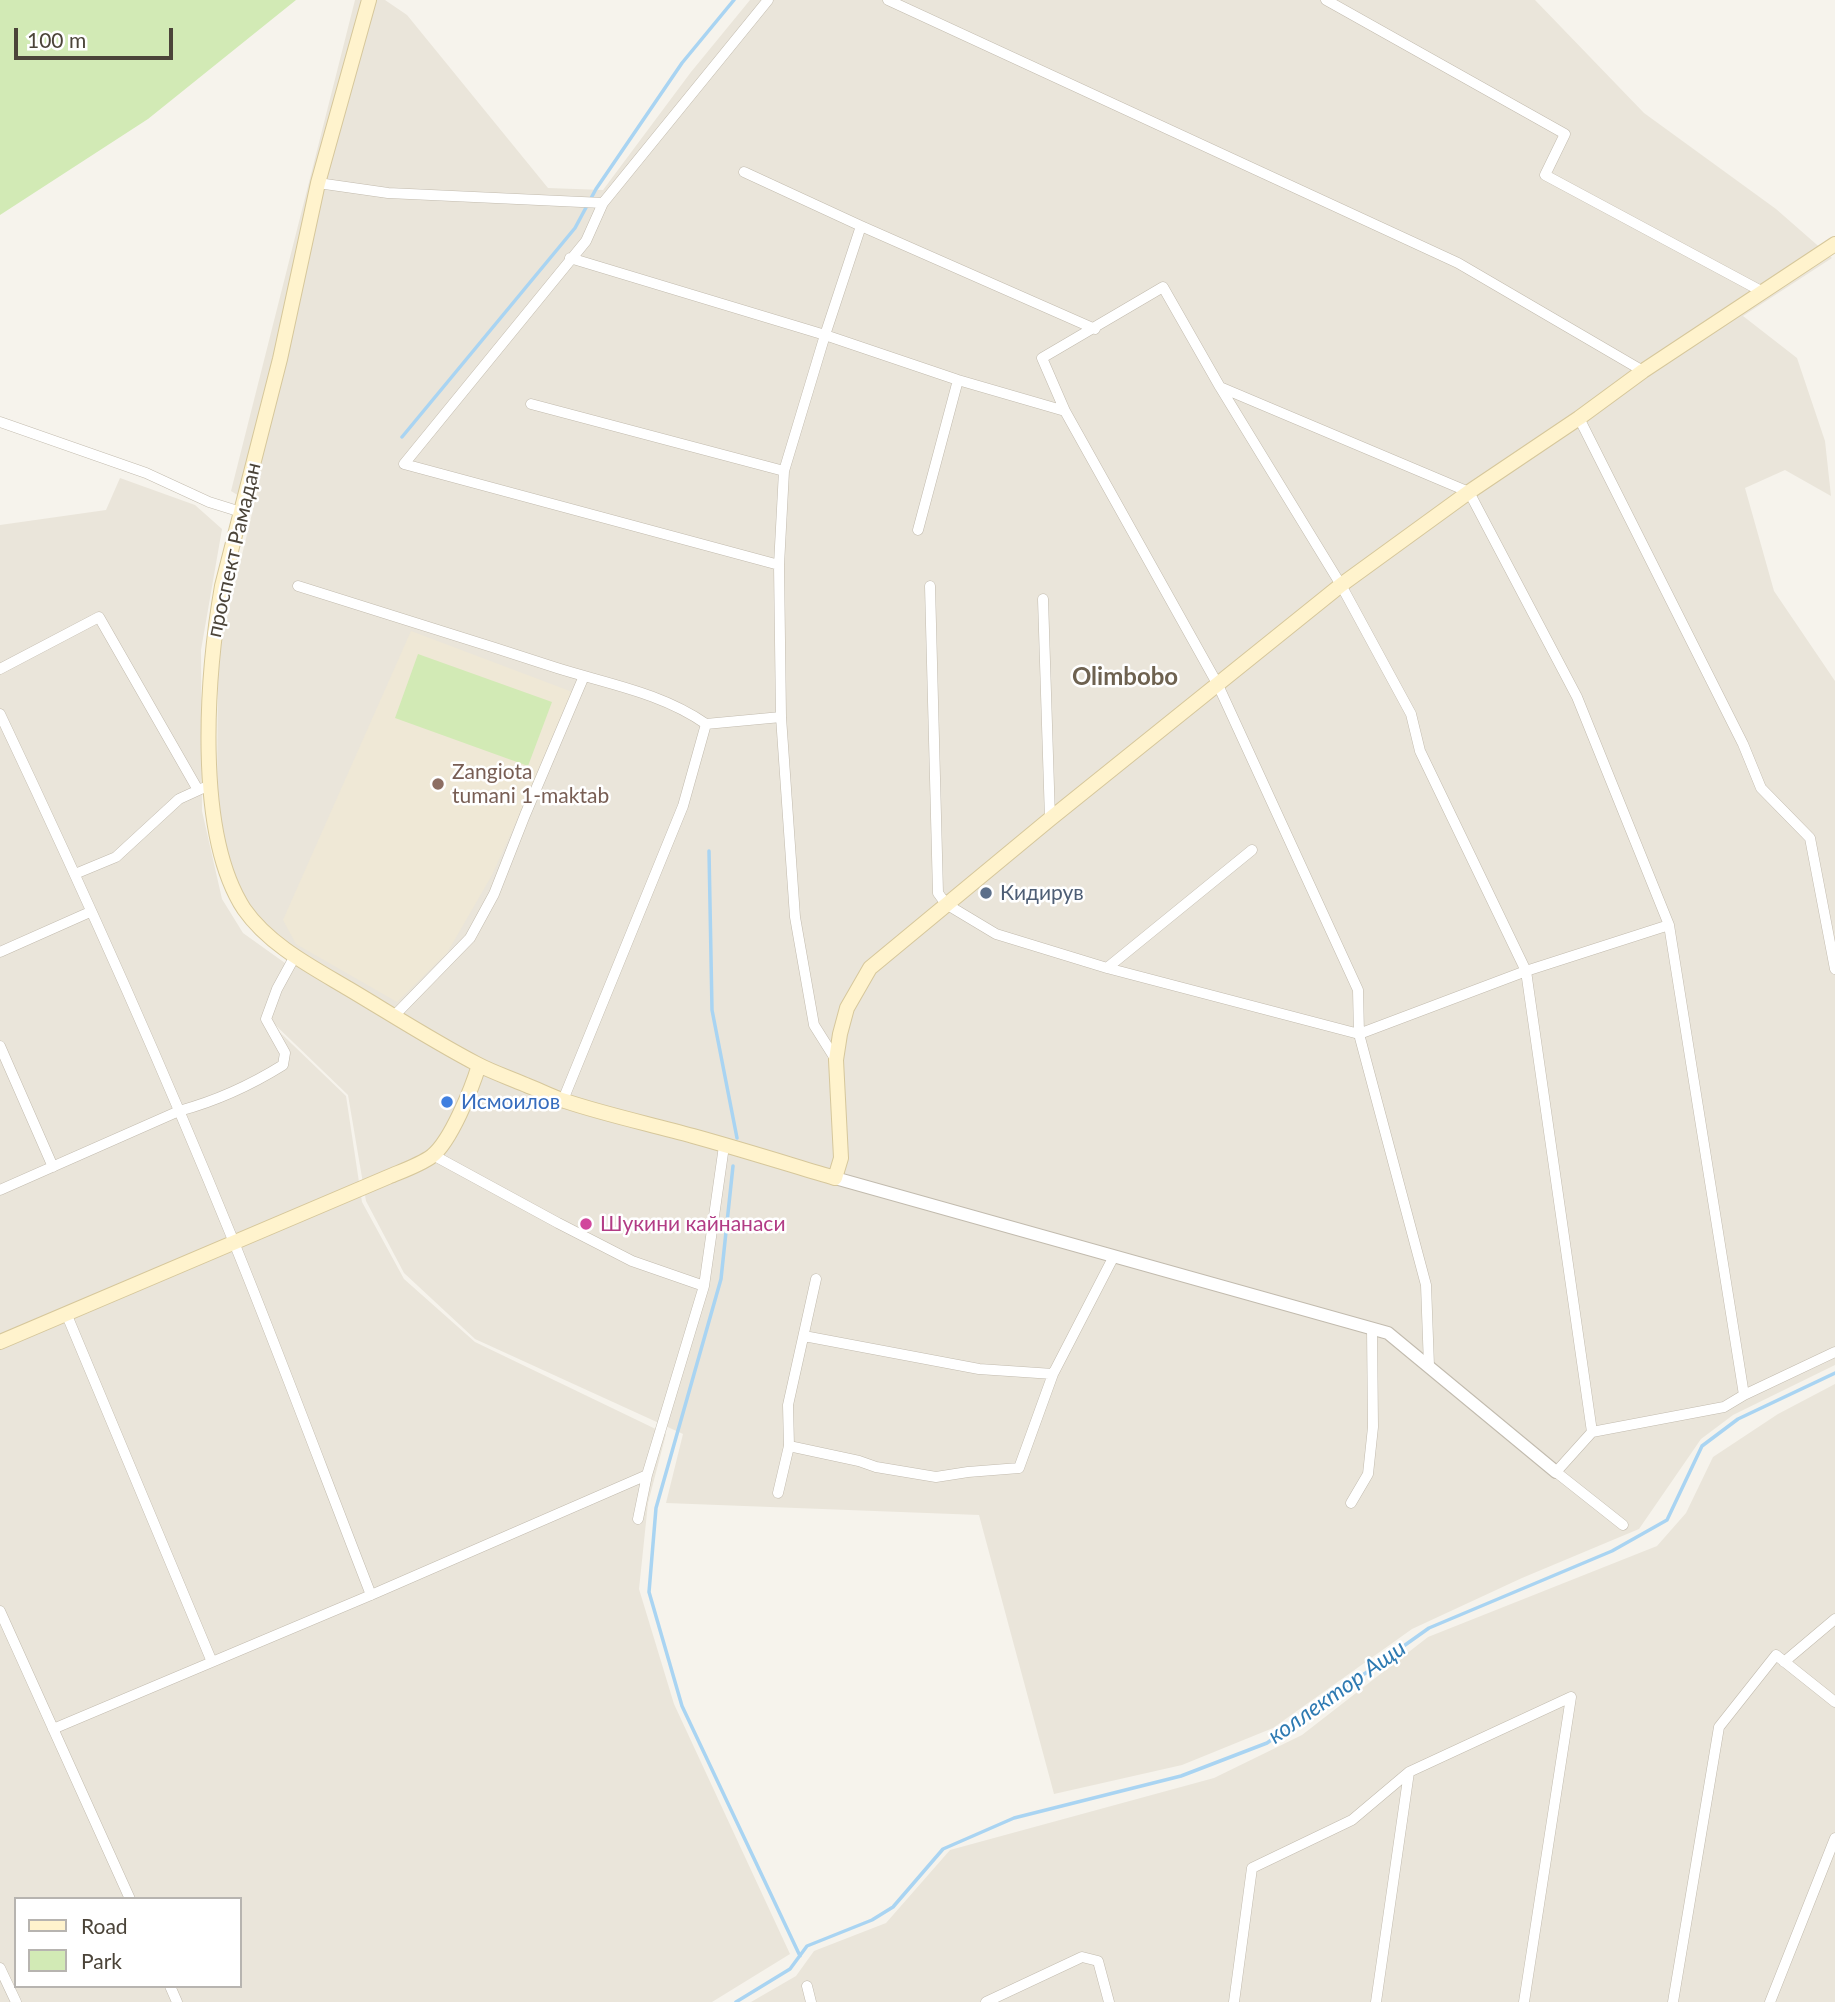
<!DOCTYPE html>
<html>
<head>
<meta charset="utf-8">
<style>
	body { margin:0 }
	#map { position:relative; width:1835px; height:2002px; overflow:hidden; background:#f6f3ec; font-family:Lato,sans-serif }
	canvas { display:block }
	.legend { position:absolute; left:14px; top:1897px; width:228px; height:91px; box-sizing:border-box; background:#fff; border:2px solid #b7b4b0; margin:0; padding:9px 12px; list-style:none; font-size:21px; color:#4b4439 }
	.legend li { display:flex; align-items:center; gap:14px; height:35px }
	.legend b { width:35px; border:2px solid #b7b4b0 }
	.scale { position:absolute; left:14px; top:28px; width:159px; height:32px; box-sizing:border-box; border:4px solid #4b4439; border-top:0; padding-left:9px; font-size:21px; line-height:24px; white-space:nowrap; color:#4b4439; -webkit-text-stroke:5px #fff; paint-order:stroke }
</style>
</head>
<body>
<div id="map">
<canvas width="1835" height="2002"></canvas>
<ul class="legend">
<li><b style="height:9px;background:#fff3cd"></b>Road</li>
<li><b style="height:19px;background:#d2eab5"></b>Park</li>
</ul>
<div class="scale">100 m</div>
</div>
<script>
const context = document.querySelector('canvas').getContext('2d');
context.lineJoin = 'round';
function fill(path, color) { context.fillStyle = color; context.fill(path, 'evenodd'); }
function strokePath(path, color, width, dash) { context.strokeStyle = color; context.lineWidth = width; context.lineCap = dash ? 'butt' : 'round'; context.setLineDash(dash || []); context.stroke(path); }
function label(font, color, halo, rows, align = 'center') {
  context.font = font + ' Lato,sans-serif'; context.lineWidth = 5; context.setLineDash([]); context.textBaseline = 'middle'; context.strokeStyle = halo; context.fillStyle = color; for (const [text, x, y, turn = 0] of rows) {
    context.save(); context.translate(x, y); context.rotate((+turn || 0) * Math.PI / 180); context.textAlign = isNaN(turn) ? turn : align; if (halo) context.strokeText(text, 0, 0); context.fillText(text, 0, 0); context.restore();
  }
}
const residential = new Path2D(`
	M 355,0 L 385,0 L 407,15 L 548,188 L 603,190 L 691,72 L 750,0 L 1535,0 L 1644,113 L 1776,209 L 1832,258 L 1743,316 L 1797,358 L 1825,441 L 1831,496 L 1785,470 L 1745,488 L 1774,591 L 1835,681 L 1835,1365 L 1733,1415 L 1701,1439 L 1639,1529 L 1522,1578 L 1412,1629 L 1273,1728 L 1182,1765 L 1054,1794 L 979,1515 L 666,1503 L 683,1434 L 475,1339 L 404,1273 L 366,1201 L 348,1095 L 267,1017 L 292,947 L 255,918 L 232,876 L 217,798 L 218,655 L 254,505 L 231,491 Z
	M 120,478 L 195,505 L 222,529 L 201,650 L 202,811 L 222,899 L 243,933 L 285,963 L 265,1018 L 346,1096 L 362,1202 L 404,1279 L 475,1342 L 666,1434 L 648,1503 L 639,1589 L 674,1704 L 790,1954 L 712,2002 L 0,2002 L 0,525 L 106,510 ZM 16,1899 L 240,1899 L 240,1986 L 16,1986 Z
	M 1835,1384 L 1835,2002 L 751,2002 L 796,1976 L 814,1951 L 886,1923 L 950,1850 L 1214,1778 L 1302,1735 L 1428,1637 L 1657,1546 L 1686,1513 L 1713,1457 L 1778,1414 Z`);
const education = new Path2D(`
	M 411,631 L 575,693 L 492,875 L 447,953 L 397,1002 L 296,944 L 283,920 Z`);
const green = new Path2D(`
	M 0,0 L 296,0 L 148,119 L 0,215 Z
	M 418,654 L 552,702 L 528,766 L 395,718 Z`);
const stream = new Path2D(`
	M 402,437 L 575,228 L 596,189 L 682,63 L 734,0
	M 709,851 L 712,1010 L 737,1138
	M 733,1166 L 721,1279 L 656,1508 L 649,1592 L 682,1706 L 800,1956
	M 736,2002 L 790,1969 L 807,1946 L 872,1920 L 893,1907 L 943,1849 L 1014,1818 L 1181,1776 L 1267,1743 L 1429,1628 L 1612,1551 L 1667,1520 L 1702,1446 L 1738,1419 L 1835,1373`);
const minor = new Path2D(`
	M 768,0 L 603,203 L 586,241 L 404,464 L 779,565
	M 888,0 L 1458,263 L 1643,371
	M 1326,0 L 1565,134 L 1545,175 L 1763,292
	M 744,172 L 861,226 L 1095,329
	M 318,183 L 388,193 L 603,203
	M 570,258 L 825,335 L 958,380 L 1065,411
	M 1220,387 L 1469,492 L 1577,697 L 1669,925 L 1744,1395
	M 531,404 L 784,471
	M 1579,418 L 1743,744 L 1761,788 L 1810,838 L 1835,969
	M 0,422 L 146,473 L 209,502 L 241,512
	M 918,530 L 958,380
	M 298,586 C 385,613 471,640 557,668 C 608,684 662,693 706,724 L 781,717
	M 930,586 L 938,893 L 946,904 L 996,934 L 1107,968 L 1359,1034 L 1526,971 L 1669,925
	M 1043,599 L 1050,819
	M 0,669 L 99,617 L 198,790
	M 0,714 C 82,887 161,1063 233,1240 C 281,1358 325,1477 371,1595
	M 75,874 L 116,857 L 179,799 L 203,788
	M 0,952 L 90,912
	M 1107,968 L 1252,850
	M 394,1016 L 470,938 L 494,894 L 525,815 L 584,676
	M 0,1046 L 53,1167
	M 836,1060 L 814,1025 L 795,917 L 781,717 L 779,565 L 784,471 L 825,335 L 861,226
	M 563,1100 L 683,806 L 706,724
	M 433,1155 L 558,1223 L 632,1261 L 704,1286
	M 0,1190 L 179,1111 C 216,1101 251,1085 283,1065 L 285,1053 L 266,1019 L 277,989 L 295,956
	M 66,1313 L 212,1662
	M 804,1336 L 979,1369 L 1053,1374
	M 1429,1366 L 1426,1285 L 1359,1034 L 1358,990 L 1218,685 L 1065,411 L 1042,358 L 1163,287 L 1220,387 L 1341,585 L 1411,714 L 1420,751 L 1526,971 L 1592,1432
	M 789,1446 L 859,1461 L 876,1467 L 936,1477 L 968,1472 L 1019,1468 L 1053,1374 L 1114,1256
	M 778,1493 L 789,1446 L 788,1405 L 816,1279
	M 1351,1503 L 1368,1474 L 1373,1427 L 1372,1328
	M 638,1519 L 647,1475 L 704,1286 L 724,1146
	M 1623,1525 L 1556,1472 L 1592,1432 L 1724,1407 L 1744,1395 L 1835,1352
	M 0,1611 L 130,1899
	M 1784,1662 L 1835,1619
	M 53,1729 L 371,1595 L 647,1475
	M 0,1968 L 16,2002
	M 170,1986 L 177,2002
	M 807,1986 L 811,2002
	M 986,2002 L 1082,1957 L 1098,1961 L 1109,2002
	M 1234,2002 L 1252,1868 L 1352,1820 L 1409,1772 L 1571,1697
	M 1376,2002 L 1409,1772
	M 1524,2002 L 1571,1697
	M 1673,2002 L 1719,1727 L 1776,1655 L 1835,1702
	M 1770,2002 L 1835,1838`);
const tertiary = new Path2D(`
	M 835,1178 L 1388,1333 L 1556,1472`);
const secondary = new Path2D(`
	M 369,0 L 318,183 L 280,359 L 222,586 C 207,673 194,832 244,909 C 269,945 312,967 349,989 C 391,1014 433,1041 477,1064 C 492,1072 510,1078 526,1085 C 539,1090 552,1097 565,1101 C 607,1115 650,1124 693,1136 C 740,1149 788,1164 835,1178 L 841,1158 L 836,1060 L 840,1034 L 847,1008 L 870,968 L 1050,819 L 1341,585 L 1469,492 L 1579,418 L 1643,371 L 1835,244
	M 0,1342 L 388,1177 C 402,1171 420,1165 432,1156 C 451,1141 472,1088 479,1065`);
const markers = [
	[438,784,7,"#8d6e63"],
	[986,893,7,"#5c6f8a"],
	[447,1102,7,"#3f7fe0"],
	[586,1224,7,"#d1479c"]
];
const streetNames = [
	["проспект Рамадан",234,550,-77]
];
const educationNames = [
	["Zangiota",452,772],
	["tumani 1-maktab",452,796]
];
const serviceNames = [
	["Кидирув",1000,893]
];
const shopNames = [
	["Исмоилов",461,1102]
];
const hotelNames = [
	["Шукини кайнанаси",600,1224]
];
const waterNames = [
	["коллектор Ащи",1337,1692,-35]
];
const quarterNames = [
	["Olimbobo",1125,677]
];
fill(residential, '#eae5da');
fill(education, '#efe8d6');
fill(green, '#d2eab5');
strokePath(stream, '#a9d4f2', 3.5);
strokePath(minor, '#c2bbae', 11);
strokePath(tertiary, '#c2bbae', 14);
strokePath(secondary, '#d6c79b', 16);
strokePath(minor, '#fff', 10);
strokePath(tertiary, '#fff', 12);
strokePath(secondary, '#fff3cd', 14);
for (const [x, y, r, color] of markers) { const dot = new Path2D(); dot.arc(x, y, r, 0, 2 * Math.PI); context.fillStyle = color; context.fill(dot); strokePath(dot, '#fff', 2.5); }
label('21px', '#4b4439', '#fff', streetNames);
label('21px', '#785e54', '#fff', educationNames, 'left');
label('21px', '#4e5e75', '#fff', serviceNames, 'left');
label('21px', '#366cbe', '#fff', shopNames, 'left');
label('21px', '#b23c85', '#fff', hotelNames, 'left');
label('italic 23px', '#2e7ab2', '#fff', waterNames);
label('bold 24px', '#6e6250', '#fff', quarterNames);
</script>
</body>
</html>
